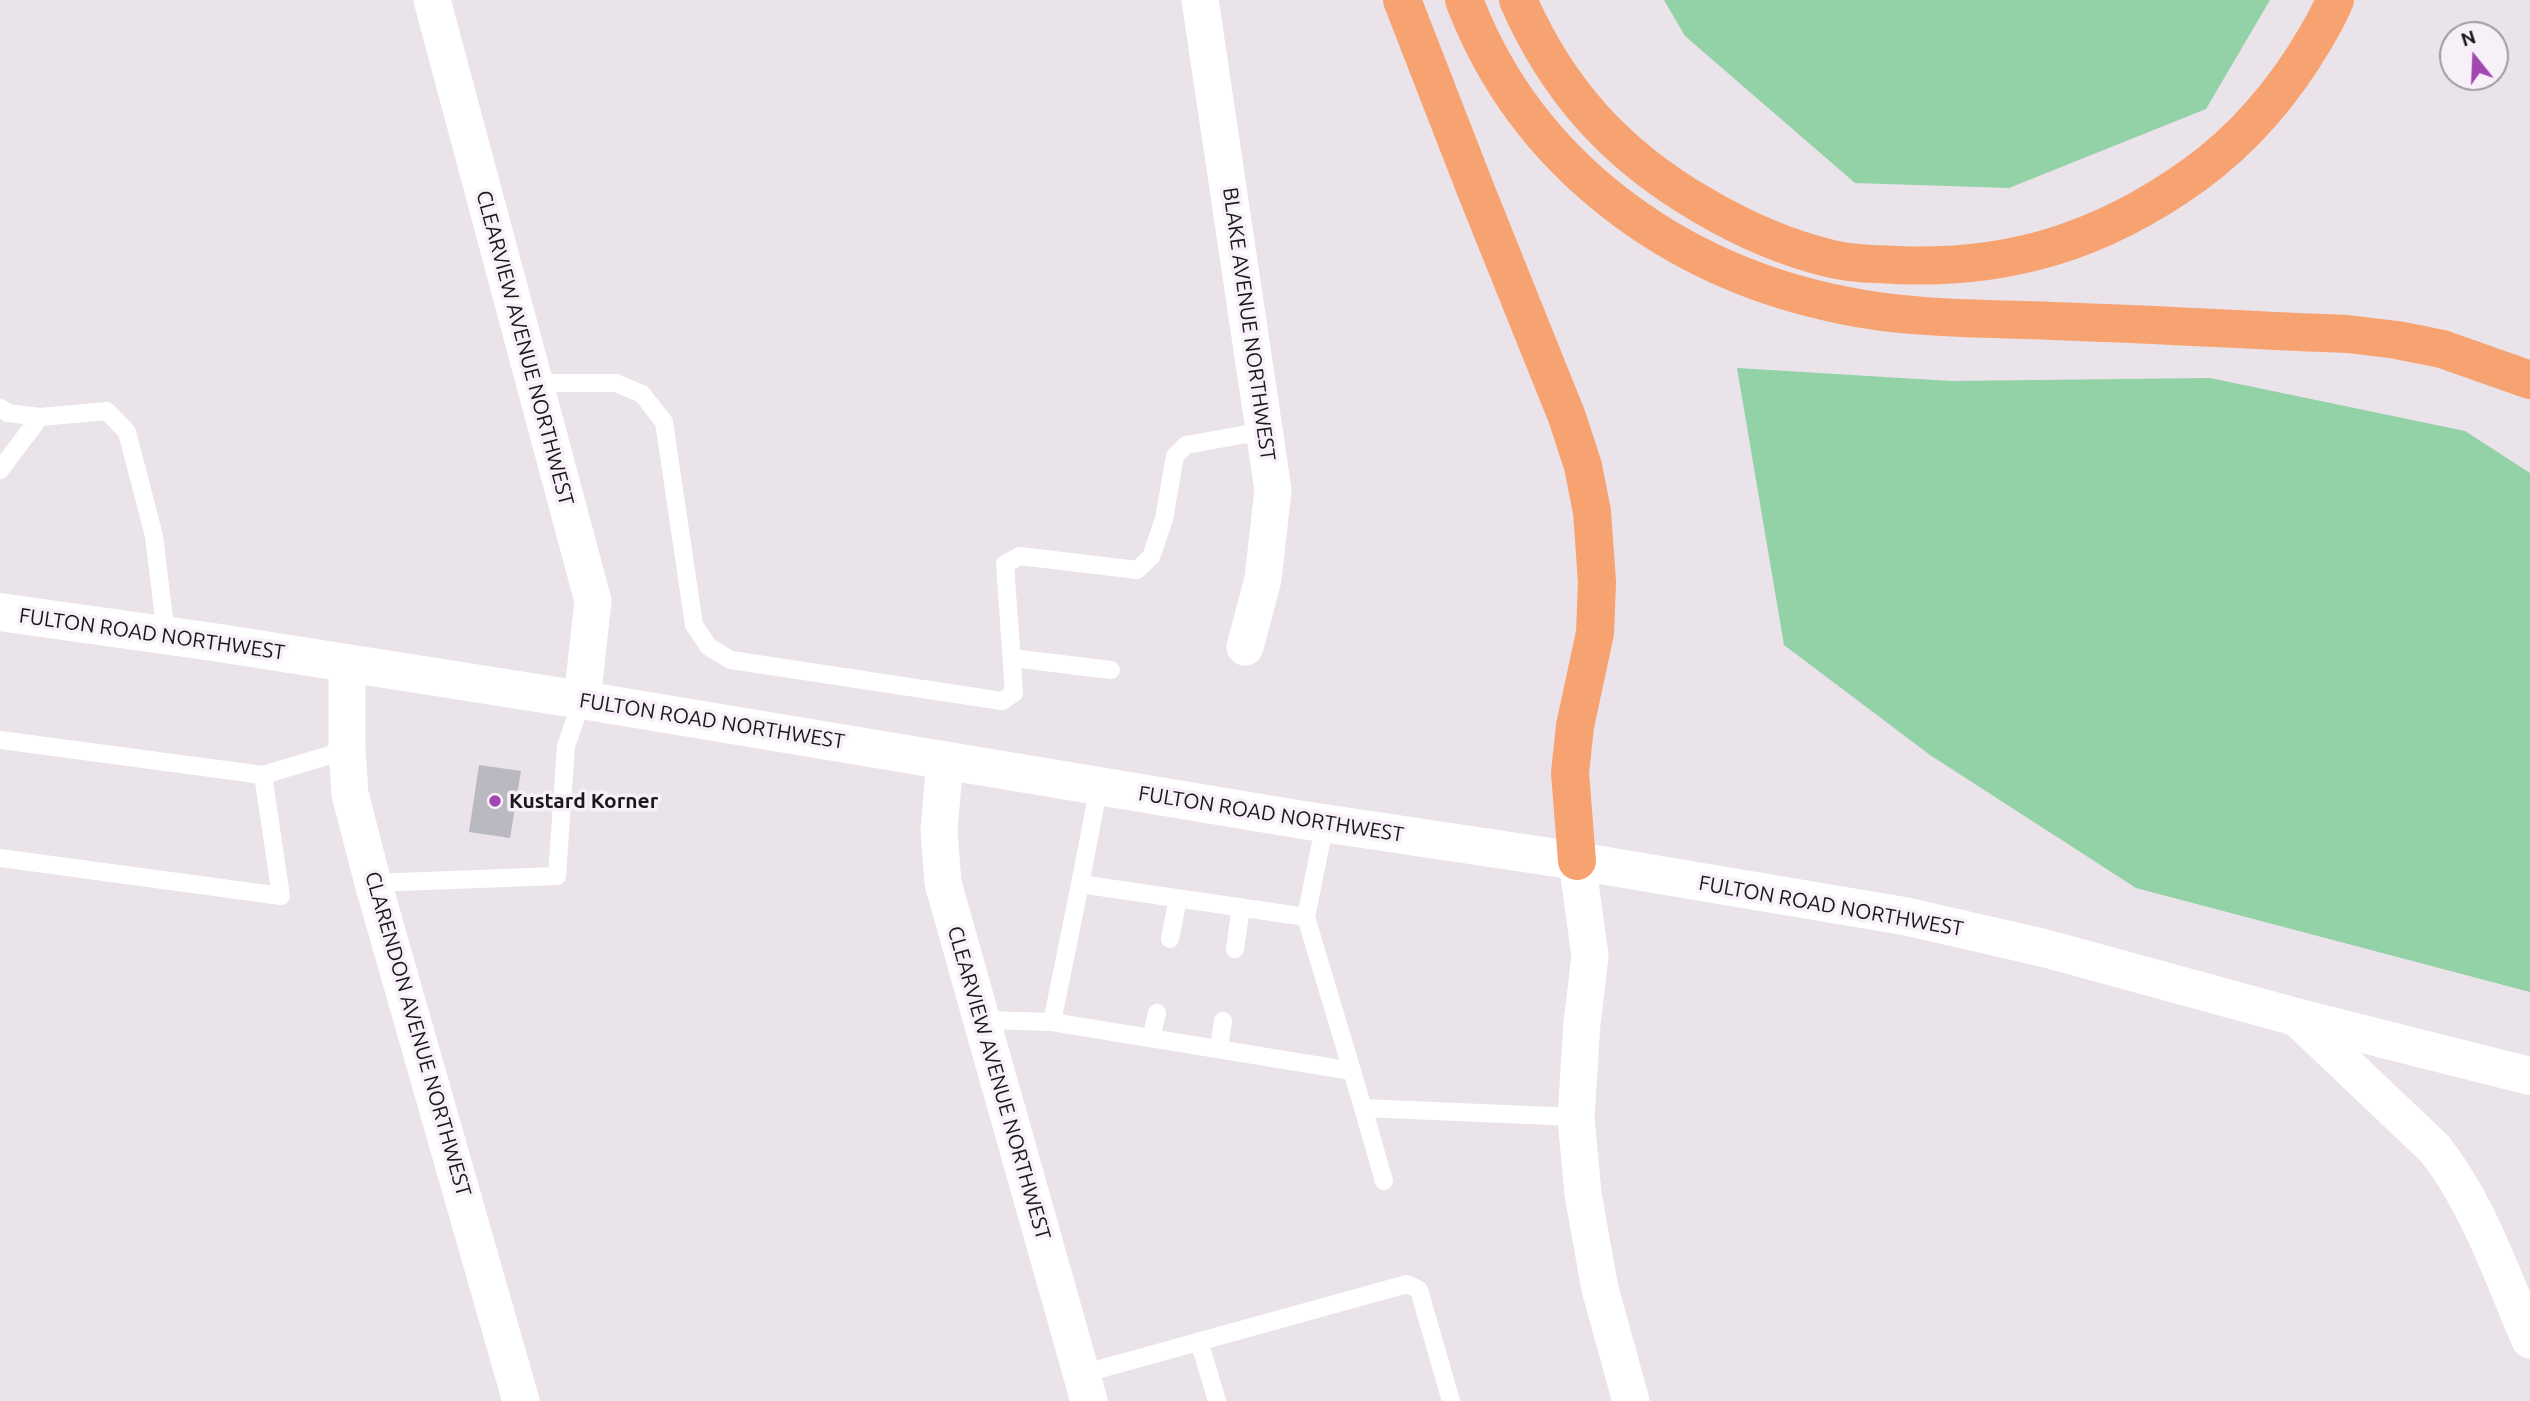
<!DOCTYPE html>
<html>
<head>
<meta charset="utf-8">
<style>
	body { margin:0 }
	#map { position:relative; width:2530px; height:1401px; overflow:hidden; background:#eae3ea; font-family:Ubuntu,sans-serif }
	canvas { display:block }
	.north { position:absolute; left:2439px; top:21px; width:70px; height:70px; box-sizing:border-box; background:#f7f0f8; border:2px solid #9f9a9f; border-radius:50%; rotate:342deg; font-size:19px; font-weight:700; line-height:28px; text-align:center; color:#1a181a }
	.north::after { content:''; display:block; margin:auto; width:24px; height:32px; background:#a246b1; clip-path:polygon(50% 0,100% 100%,50% 72%,0 100%) }
</style>
</head>
<body>
<div id="map">
<canvas width="2530" height="1401"></canvas>
<div class="north">N</div>
</div>
<script>
const context = document.querySelector('canvas').getContext('2d');
context.lineJoin = 'round';
function fill(path, color) { context.fillStyle = color; context.fill(path, 'evenodd'); }
function strokePath(path, color, width, dash) { context.strokeStyle = color; context.lineWidth = width; context.lineCap = dash ? 'butt' : 'round'; context.setLineDash(dash || []); context.stroke(path); }
function label(font, color, halo, rows, align = 'center') {
  context.font = font + ' Ubuntu,sans-serif'; context.lineWidth = 7; context.setLineDash([]); context.textBaseline = 'middle'; context.strokeStyle = halo; context.fillStyle = color; for (const [text, x, y, turn = 0] of rows) {
    context.save(); context.translate(x, y); context.rotate((+turn || 0) * Math.PI / 180); context.textAlign = isNaN(turn) ? turn : align; if (halo) context.strokeText(text, 0, 0); context.fillText(text, 0, 0); context.restore();
  }
}
const green = new Path2D(`
	M 1664,0 L 2270,0 L 2206,109 L 2009,188 L 1855,183 L 1685,36 Z
	M 1737,368 L 1951,381 L 2210,378 L 2465,431 L 2530,473 L 2530,992 L 2136,888 L 1930,755 L 1784,645 Z`);
const building = new Path2D(`
	M 479,765 L 521,771 L 510,838 L 469,832 Z`);
const service = new Path2D(`
	M 535,383 L 616,383 L 642,394 L 664,422 L 694,625 L 709,647 L 731,660 L 1002,701 L 1014,693 L 1005,564 L 1020,556 L 1137,570 L 1151,557 L 1164,519 L 1175,456 L 1186,445 L 1264,431
	M 0,408 L 8,413 L 40,417
	M 0,470 L 40,417 L 107,411 L 127,432 L 154,536 L 166,635
	M 1012,658 L 1111,670
	M 0,740 L 263,775 L 347,750
	M 1099,786 L 1080,884 L 1306,917 L 1352,1071
	M 0,858 L 281,896 L 263,775
	M 373,883 L 557,876 L 566,746 L 582,700
	M 1306,917 L 1325,823
	M 1170,939 L 1178,898
	M 1235,949 L 1241,907
	M 982,1020 L 1052,1022 L 1352,1071 L 1363,1108 L 1576,1117
	M 1052,1022 L 1080,884
	M 1151,1038 L 1157,1013
	M 1219,1049 L 1223,1021
	M 1363,1108 L 1384,1181
	M 1199,1341 L 1217,1401
	M 1082,1374 L 1407,1284 L 1419,1290 L 1451,1401`);
const minor = new Path2D(`
	M 432,0 L 593,601 L 582,700
	M 1200,0 L 1273,490 L 1263,579 L 1245,647
	M 347,663 L 347,750 L 350,794 L 373,883 L 521,1401
	M 945,760 L 939,830 L 943,883 L 1089,1401
	M 1577,861 L 1590,956 L 1582,1023 L 1576,1117 L 1583,1194 L 1600,1289 L 1631,1401
	M 2296,1017 L 2435,1149 C 2480,1207 2501,1274 2530,1340`);
const secondary = new Path2D(`
	M 0,612 L 213,642 L 582,700 L 1303,820 L 1577,861 L 1904,916 L 2044,948 L 2296,1017 L 2530,1076`);
const motorway = new Path2D(`
	M 1402,0 L 1477,193 L 1567,417 L 1583,466 L 1592,512 L 1597,582 L 1595,633 L 1575,726 L 1570,773 L 1577,861
	M 1464,0 C 1526,164 1673,271 1842,305 C 1916,321 2003,318 2079,322 C 2169,325 2259,331 2348,334 L 2397,340 L 2442,349 L 2530,380
	M 1518,0 C 1558,91 1616,155 1702,205 C 1741,228 1783,247 1828,258 C 1850,264 1874,264 1896,265 C 2009,270 2102,241 2194,175 C 2245,138 2284,92 2316,37 C 2323,25 2330,13 2335,0`);
const markers = [
	[495,801,7,"#a246b1"]
];
const streetNames = [
	["BLAKE AVENUE NORTHWEST",1249,324,82],
	["CLEARVIEW AVENUE NORTHWEST",525,348,75],
	["FULTON ROAD NORTHWEST",152,634,8],
	["FULTON ROAD NORTHWEST",712,721,9],
	["FULTON ROAD NORTHWEST",1271,814,9],
	["FULTON ROAD NORTHWEST",1831,906,10],
	["CLARENDON AVENUE NORTHWEST",418,1034,74],
	["CLEARVIEW AVENUE NORTHWEST",999,1083,74]
];
const poiNames = [
	["Kustard Korner",509,801]
];
fill(green, '#93d1a6');
fill(building, '#bab8c0');
strokePath(service, '#fff', 18);
strokePath(minor, '#fff', 37);
strokePath(secondary, '#fff', 38);
strokePath(motorway, '#f7a271', 38);
for (const [x, y, r, color] of markers) { const dot = new Path2D(); dot.arc(x, y, r, 0, 2 * Math.PI); context.fillStyle = color; context.fill(dot); strokePath(dot, '#f7f0f8', 2.5); }
label('21px', '#1a181a', '#f7f0f8', streetNames);
label('bold 21px', '#1a181a', '#f7f0f8', poiNames, 'left');
</script>
</body>
</html>
